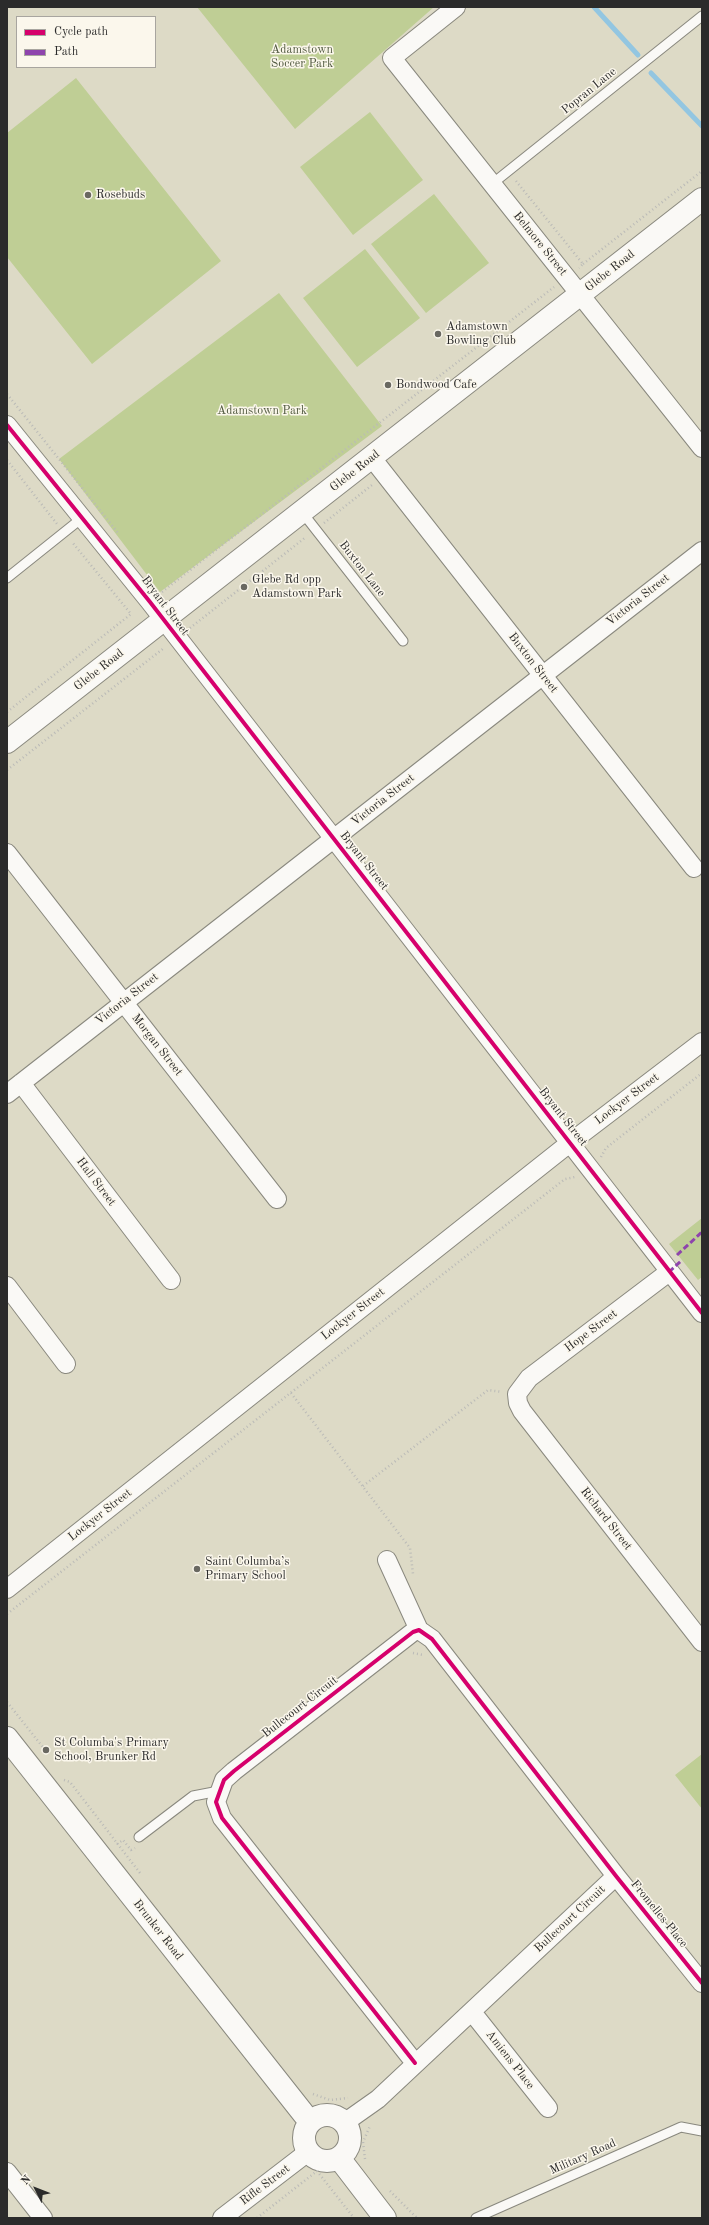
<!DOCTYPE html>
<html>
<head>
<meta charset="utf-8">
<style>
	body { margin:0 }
	#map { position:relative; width:709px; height:2225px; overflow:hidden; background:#dddac6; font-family:"Old Standard TT",serif }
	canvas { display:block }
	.frame { position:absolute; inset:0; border:8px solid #2b2b2b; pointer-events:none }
	.legend { position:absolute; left:16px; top:16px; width:140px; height:52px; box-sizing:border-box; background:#fbf7ec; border:1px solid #a8a59f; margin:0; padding:5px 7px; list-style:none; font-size:12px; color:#2b2b2b }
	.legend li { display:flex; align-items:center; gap:8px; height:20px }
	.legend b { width:20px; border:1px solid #a8a59f }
	.north { position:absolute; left:16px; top:2169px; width:40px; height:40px; -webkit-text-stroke:3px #fbf7ec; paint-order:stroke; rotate:312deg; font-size:11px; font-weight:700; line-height:16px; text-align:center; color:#2b2b2b }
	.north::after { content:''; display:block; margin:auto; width:14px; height:18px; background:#2b2b2b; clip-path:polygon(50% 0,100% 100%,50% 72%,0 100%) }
</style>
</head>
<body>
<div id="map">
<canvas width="709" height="2225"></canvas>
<div class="frame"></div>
<ul class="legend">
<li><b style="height:5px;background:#d6006c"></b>Cycle path</li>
<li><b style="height:5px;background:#8e44ad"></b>Path</li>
</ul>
<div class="north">N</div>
</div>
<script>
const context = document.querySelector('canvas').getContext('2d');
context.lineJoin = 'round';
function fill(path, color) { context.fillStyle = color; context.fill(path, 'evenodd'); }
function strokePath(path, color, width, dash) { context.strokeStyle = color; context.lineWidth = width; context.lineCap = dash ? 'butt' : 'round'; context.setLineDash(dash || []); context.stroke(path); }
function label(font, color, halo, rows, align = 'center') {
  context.font = font + ' "Old Standard TT",serif'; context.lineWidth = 3; context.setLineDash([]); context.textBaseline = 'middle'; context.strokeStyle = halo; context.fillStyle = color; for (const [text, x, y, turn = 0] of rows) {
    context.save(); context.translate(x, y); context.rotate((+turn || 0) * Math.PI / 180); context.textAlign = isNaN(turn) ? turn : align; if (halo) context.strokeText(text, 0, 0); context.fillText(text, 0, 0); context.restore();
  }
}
const green = new Path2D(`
	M 197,7 L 434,7 L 295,129 Z
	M 76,78 L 221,261 L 92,364 L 7,257 L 7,133 Z
	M 370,112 L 423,180 L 353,235 L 300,167 Z
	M 434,194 L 489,263 L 426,313 L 371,244 Z
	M 365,249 L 420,318 L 357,367 L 303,298 Z
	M 279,293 L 382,426 L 160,592 L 59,459 Z
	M 702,1218 L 702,1277 L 698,1280 L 669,1244 Z
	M 702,1754 L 702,1809 L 675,1775 Z`);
const stream = new Path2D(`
	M 594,7 L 638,55
	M 651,73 L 702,126`);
const path = new Path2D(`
	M 516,181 L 583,264 L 579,268
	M 583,264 L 702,171
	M 7,394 L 118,533
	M 7,460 L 57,524
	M 324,523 L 372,485
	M 162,592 L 554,287
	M 190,628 L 306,537
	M 7,712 L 131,614 L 72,542
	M 7,770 L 164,648
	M 601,1157 L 606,1148 L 702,1073
	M 291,1393 L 410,1548 L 413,1574
	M 363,1486 L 488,1390 L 502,1392
	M 7,1614 L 565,1179 L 575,1177
	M 413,1653 L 423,1655
	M 7,1702 L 42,1746 L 44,1753
	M 64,1780 L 70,1782 L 140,1873
	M 117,1844 L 123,1840 L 131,1850 L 135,1848
	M 313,2094 L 330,2100 L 348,2098
	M 365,2159 L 363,2142 L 370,2126
	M 390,2191 L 417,2218
	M 257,2218 L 317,2171 L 354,2218`);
const service = new Path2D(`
	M 492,184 L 702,16
	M 302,512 L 403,641
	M 7,578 L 82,518
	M 139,1837 L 193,1796 L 219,1791
	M 476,2218 L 681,2127 L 702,2131`);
const minor = new Path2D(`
	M 456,7 L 392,58 L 702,448
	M 7,425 L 150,602 L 702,1313
	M 372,458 L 694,868
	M 7,853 L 277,1199
	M 21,1083 L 171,1280
	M 7,1094 L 702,551
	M 669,1272 L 529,1378 L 517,1394 L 518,1403 L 522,1411 L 702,1642
	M 7,1286 L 66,1364
	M 387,1560 L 419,1630
	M 7,1589 L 571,1142 L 702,1042
	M 472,2012 L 548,2108
	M 415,2063 L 222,1818 L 216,1802 L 224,1780 L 234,1771 L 413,1632 L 419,1630 L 432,1639 L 616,1876 L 702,1983
	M 344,2123 L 378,2099 L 616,1876
	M 7,2172 L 43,2218
	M 222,2218 L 308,2152`);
const secondary = new Path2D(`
	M 7,742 L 702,199
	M 7,1738 L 310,2122
	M304 2138a23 23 0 1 1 46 0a23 23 0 1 1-46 0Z
	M 339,2158 L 385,2218`);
const quiet = new Path2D(`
	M 677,1255 L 702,1232
	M 669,1272 L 681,1261`);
const cycleway = new Path2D(`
	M 7,425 L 150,602 L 702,1313
	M 415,2063 L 222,1818 L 216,1802 L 224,1780 L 234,1771 L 413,1632 L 419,1630 L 432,1639 L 616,1876 L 702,1983`);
const markers = [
	[88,195,4,"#696861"],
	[438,334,4,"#696861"],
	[388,385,4,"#696861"],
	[244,587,4,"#696861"],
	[197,1569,4,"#696861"],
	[46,1750,4,"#696861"]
];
const parkNames = [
	["Adamstown",302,50],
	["Soccer Park",302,64],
	["Adamstown Park",262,411]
];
const streetNames = [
	["Popran Lane",589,91,-39],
	["Belmore Street",540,244,51],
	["Glebe Road",610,271,-38],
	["Glebe Road",355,471,-38],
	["Buxton Lane",362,569,52],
	["Victoria Street",638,600,-38],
	["Bryant Street",165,606,53],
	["Buxton Street",533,663,52],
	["Glebe Road",99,670,-38],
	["Victoria Street",383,800,-38],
	["Bryant Street",364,861,52],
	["Victoria Street",127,999,-38],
	["Morgan Street",157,1045,52],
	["Lockyer Street",627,1099,-37],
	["Bryant Street",563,1117,52],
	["Hall Street",96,1182,53],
	["Lockyer Street",353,1314,-38],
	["Hope Street",591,1331,-37],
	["Lockyer Street",100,1515,-38],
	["Richard Street",606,1519,52],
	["Bullecourt Circuit",300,1707,-38],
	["Fromelles Place",659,1914,51],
	["Bullecourt Circuit",570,1919,-43],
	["Brunker Road",158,1930,52],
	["Amiens Place",510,2060,52],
	["Military Road",583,2157,-24],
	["Rifle Street",265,2185,-37]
];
const poiNames = [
	["Rosebuds",96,195],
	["Adamstown",446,327],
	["Bowling Club",446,341],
	["Bondwood Cafe",396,385],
	["Glebe Rd opp",252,580],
	["Adamstown Park",252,594],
	["Saint Columba’s",205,1562],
	["Primary School",205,1576],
	["St Columba's Primary",54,1743],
	["School, Brunker Rd",54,1757]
];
fill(green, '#bfce95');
strokePath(stream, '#93c6e1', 5);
strokePath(service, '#89887e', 11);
strokePath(minor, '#89887e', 20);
strokePath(secondary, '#89887e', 24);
strokePath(path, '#babab7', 2.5, [1, 3]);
strokePath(service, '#faf9f6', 9);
strokePath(minor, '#faf9f6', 18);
strokePath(secondary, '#faf9f6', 22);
strokePath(quiet, '#8e44ad', 3, [6, 3]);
strokePath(cycleway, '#d6006c', 4);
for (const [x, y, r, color] of markers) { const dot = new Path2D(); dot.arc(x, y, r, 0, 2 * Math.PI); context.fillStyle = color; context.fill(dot); strokePath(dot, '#fbf7ec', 1.5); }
label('12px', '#50593f', '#fbf7ec', parkNames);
label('12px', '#2b2b2b', '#fbf7ec', streetNames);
label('12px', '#2b2b2b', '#fbf7ec', poiNames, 'left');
</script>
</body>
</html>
